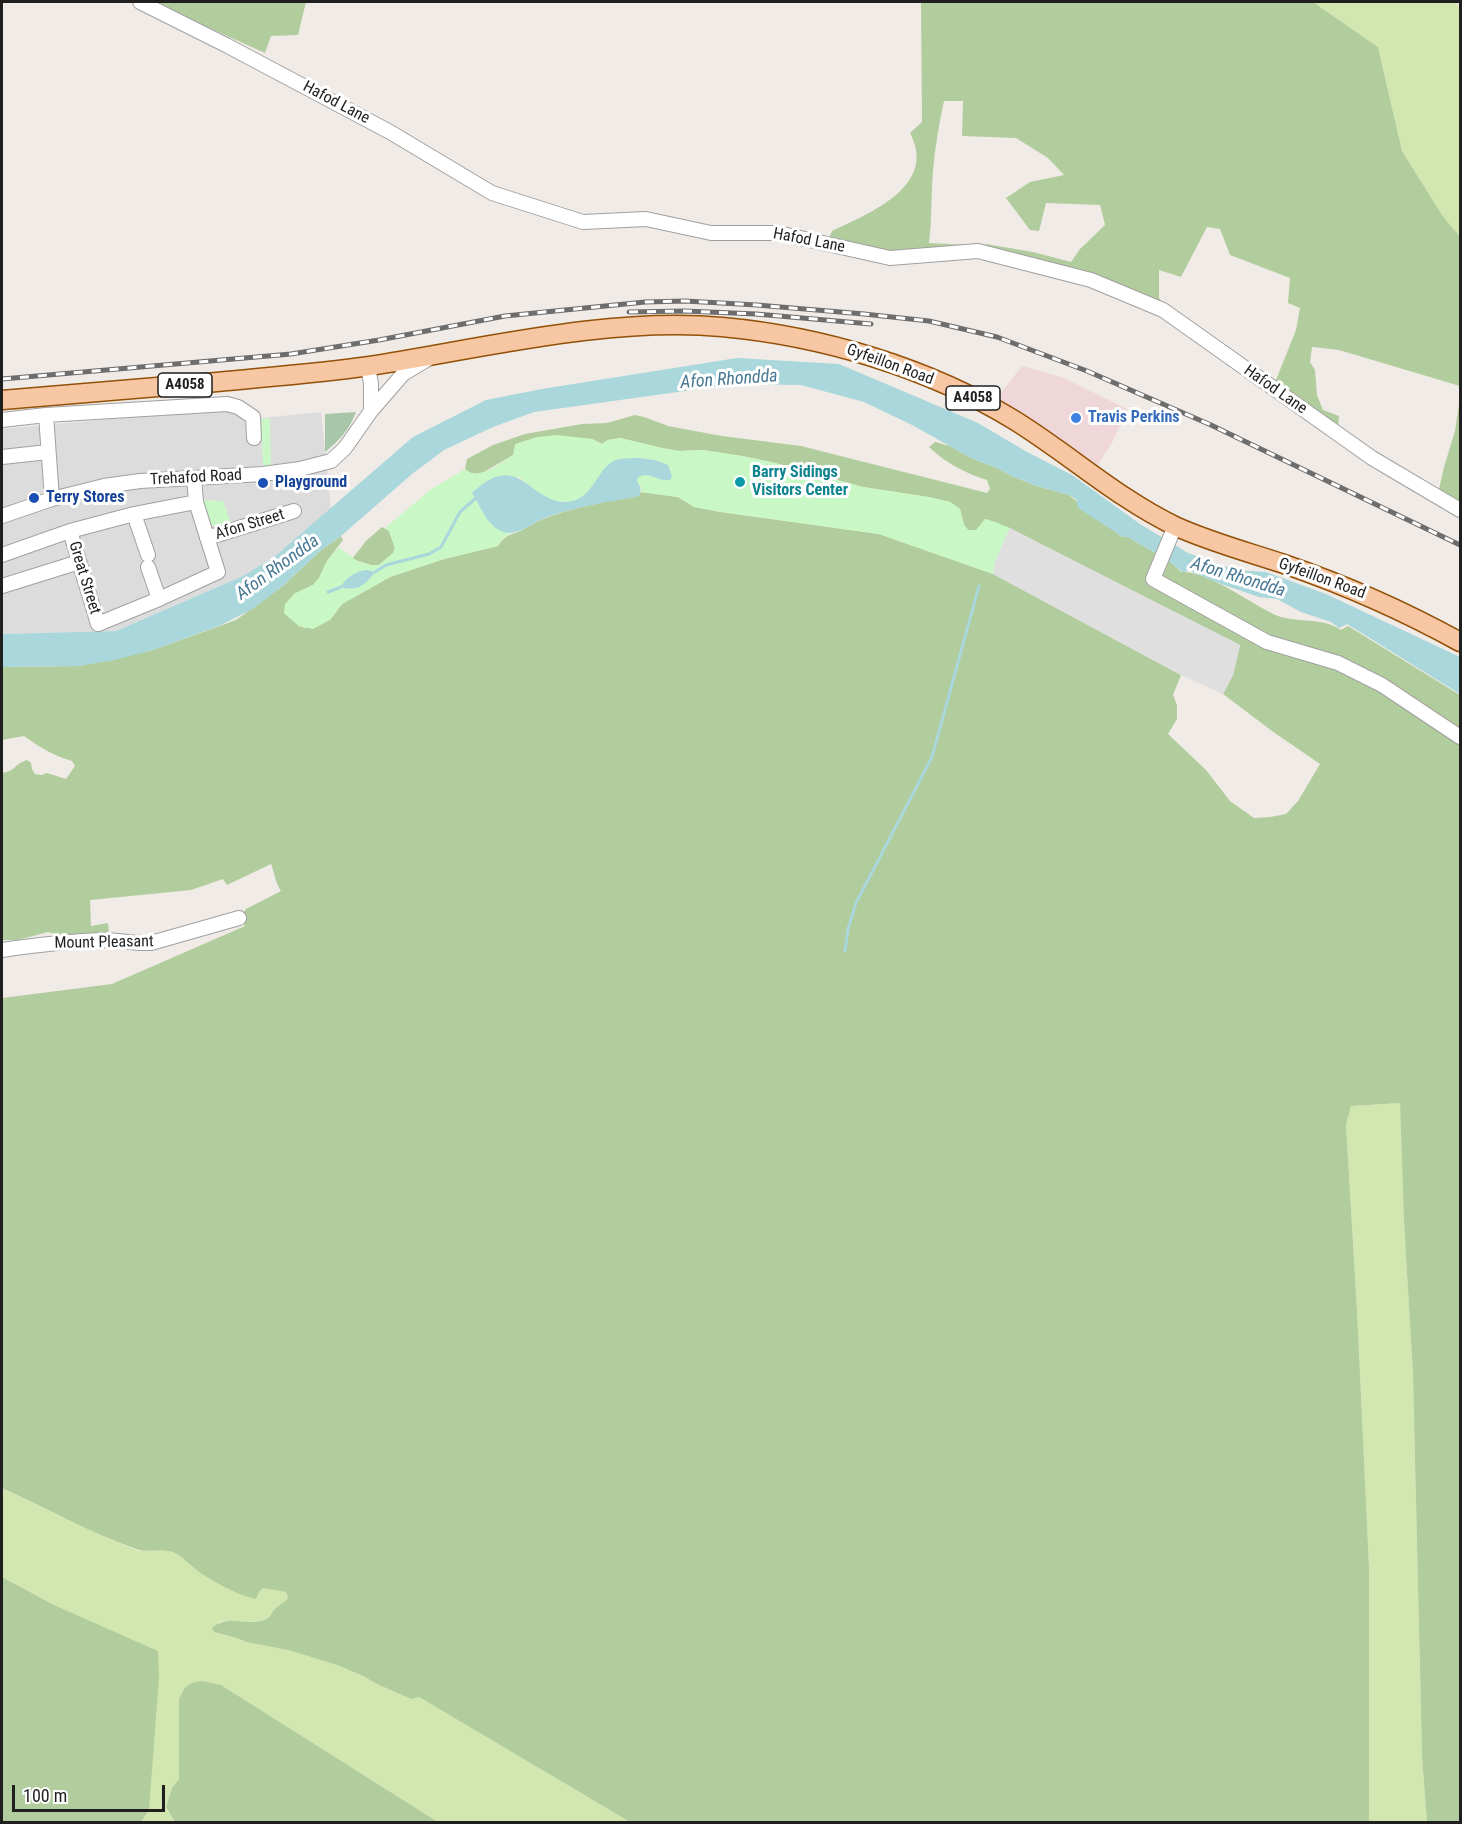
<!DOCTYPE html>
<html>
<head>
<meta charset="utf-8">
<style>
	body { margin:0 }
	#map { position:relative; width:1462px; height:1824px; overflow:hidden; background:#f0ebe6; font-family:"Roboto Condensed",sans-serif }
	canvas { display:block }
	.frame { position:absolute; inset:0; border:3px solid #1f1f1f; pointer-events:none }
	.scale { position:absolute; left:12px; top:1785px; width:153px; height:27px; box-sizing:border-box; border:3px solid #1f1f1f; border-top:0; padding-left:8px; font-size:18px; line-height:21px; white-space:nowrap; color:#1f1f1f; -webkit-text-stroke:4px #fff; paint-order:stroke }
</style>
</head>
<body>
<div id="map">
<canvas width="1462" height="1824"></canvas>
<div class="frame"></div>
<div class="scale">100 m</div>
</div>
<script>
const context = document.querySelector('canvas').getContext('2d');
context.lineJoin = 'round';
function fill(path, color) { context.fillStyle = color; context.fill(path, 'evenodd'); }
function strokePath(path, color, width, dash) { context.strokeStyle = color; context.lineWidth = width; context.lineCap = dash ? 'butt' : 'round'; context.setLineDash(dash || []); context.stroke(path); }
function label(font, color, halo, rows, align = 'center') {
  context.font = font + ' "Roboto Condensed",sans-serif'; context.lineWidth = 6; context.setLineDash([]); context.textBaseline = 'middle'; context.strokeStyle = halo; context.fillStyle = color; for (const [text, x, y, turn = 0] of rows) {
    context.save(); context.translate(x, y); context.rotate((+turn || 0) * Math.PI / 180); context.textAlign = isNaN(turn) ? turn : align; if (halo) context.strokeText(text, 0, 0); context.fillText(text, 0, 0); context.restore();
  }
}
const residential = new Path2D(`
	M 240,407 L 261,418 L 321,412 L 331,508 L 274,557 L 243,576 L 116,631 L 2,634 L 2,429 Z`);
const commercial = new Path2D(`
	M 1022,366 L 1064,378 L 1127,409 L 1113,441 L 1097,466 L 1042,426 L 997,398 Z`);
const grass = new Path2D(`
	M 1313,2 L 1456,2 L 1460,9 L 1460,237 L 1442,215 L 1402,151 L 1378,47 Z
	M 1400,1103 L 1404,1222 L 1413,1373 L 1422,1756 L 1427,1822 L 1369,1822 L 1369,1567 L 1357,1310 L 1346,1125 L 1350,1106 Z
	M 2,1488 L 107,1538 L 139,1551 L 166,1550 L 176,1553 L 247,1597 L 259,1592 L 263,1588 L 287,1592 L 288,1598 C 284,1603 282,1603 277,1607 C 273,1611 272,1616 267,1618 C 253,1626 234,1618 219,1622 L 214,1632 L 237,1638 L 246,1642 L 288,1650 L 337,1665 L 363,1676 L 377,1684 L 404,1696 L 412,1699 L 419,1697 L 630,1822 L 438,1822 L 221,1685 L 203,1681 L 179,1700 L 179,1779 L 172,1788 L 166,1807 L 175,1822 L 141,1822 L 149,1810 L 56,1606 L 2,1577 Z`);
const forest = new Path2D(`
	M 152,2 L 306,2 L 298,35 L 271,36 L 265,53 Z
	M 921,2 L 1313,2 L 1378,47 L 1402,151 L 1442,215 L 1460,237 L 1460,386 L 1339,350 L 1312,347 L 1310,362 L 1315,370 L 1317,395 L 1323,410 L 1339,416 L 1338,431 L 1274,385 L 1296,330 L 1300,308 L 1288,303 L 1290,278 L 1230,255 L 1220,229 L 1207,227 L 1181,277 L 1159,270 L 1159,298 L 1165,306 L 984,250 L 986,244 L 1033,252 L 1071,262 L 1080,249 L 1105,225 L 1100,205 L 1046,203 L 1039,231 L 1030,230 L 1006,198 L 1030,182 L 1064,175 L 1048,158 L 1016,138 L 962,136 L 963,101 L 944,101 C 939,124 935,147 933,171 C 931,195 932,219 929,243 L 969,245 L 903,254 L 828,241 L 832,231 C 870,213 938,186 910,133 L 922,122 Z
	M 1460,398 L 1460,506 L 1438,494 L 1444,467 L 1455,431 Z
	M 635,415 L 644,417 L 668,426 L 722,436 L 801,446 L 987,493 L 990,489 L 987,480 C 965,473 946,463 929,447 L 935,442 L 950,446 L 971,458 L 997,468 L 1014,477 L 1037,486 L 1069,495 L 1122,537 L 1128,537 L 1172,563 L 1181,572 C 1208,570 1252,605 1278,616 C 1298,623 1323,617 1341,630 L 1348,626 L 1460,695 L 1460,1822 L 1427,1822 L 1422,1756 L 1413,1374 L 1404,1222 L 1400,1103 L 1351,1106 L 1346,1125 L 1357,1310 L 1369,1567 L 1369,1822 L 630,1822 L 419,1697 L 412,1699 L 404,1696 L 377,1684 L 363,1676 L 337,1665 L 288,1650 L 246,1642 L 237,1638 L 214,1632 L 212,1628 C 230,1612 249,1629 268,1618 C 272,1615 273,1610 277,1607 C 282,1603 284,1603 288,1598 L 286,1592 L 263,1588 L 259,1592 L 256,1599 C 239,1596 212,1581 198,1571 C 191,1566 184,1558 177,1554 C 164,1546 149,1554 136,1549 C 90,1533 47,1508 2,1488 L 2,998 L 112,984 L 245,926 L 239,918 L 246,909 L 281,891 C 275,882 275,874 271,864 L 227,885 L 223,879 L 191,890 L 90,900 L 91,926 L 108,923 L 109,934 L 50,944 L 55,934 L 48,932 L 18,940 L 2,940 L 2,773 C 16,771 14,764 27,760 L 31,763 L 32,769 L 35,774 L 42,775 L 47,773 L 66,779 L 75,766 L 72,761 C 52,755 41,748 24,736 L 2,740 L 2,667 L 79,666 L 153,650 L 236,620 L 284,585 L 320,551 L 341,536 L 343,540 L 327,561 L 319,578 L 313,585 L 294,594 L 284,613 L 299,626 L 305,628 L 330,620 L 342,604 L 390,577 L 444,559 L 498,546 C 508,532 511,536 524,529 C 530,526 535,522 541,520 C 571,507 606,502 638,496 L 641,492 L 678,497 L 694,507 L 721,512 L 879,534 L 993,574 L 1181,675 L 1173,695 L 1177,705 L 1177,719 L 1168,734 L 1206,770 L 1230,801 L 1254,818 L 1270,817 L 1286,814 L 1298,801 L 1320,764 L 1272,731 L 1223,694 L 1233,675 L 1240,645 L 995,522 L 985,519 L 977,530 L 968,530 L 964,525 L 960,509 L 950,502 L 928,497 L 863,487 L 775,463 L 742,456 L 703,450 L 679,451 L 662,448 L 620,438 L 608,440 L 602,444 L 592,439 L 551,436 L 513,455 L 484,472 L 475,474 L 468,472 L 465,469 L 467,459 L 493,445 L 525,434 L 582,424 L 607,423 Z
	M 382,527 L 389,531 L 395,548 L 393,553 L 379,565 L 371,565 L 352,559 L 366,541 Z
	M 2,1577 L 56,1606 L 158,1651 L 159,1677 L 149,1810 L 141,1822 L 2,1822 Z
	M 203,1681 L 221,1685 L 438,1822 L 175,1822 L 166,1807 L 172,1788 L 179,1779 L 179,1700 C 184,1686 189,1682 203,1681 Z`);
const cemetery = new Path2D(`
	M 356,412 C 349,430 340,440 325,452 L 325,414 Z`);
const park = new Path2D(`
	M 270,418 L 271,466 L 263,466 L 262,439 L 258,439 L 257,419 Z
	M 557,435 L 592,439 L 602,444 L 608,440 L 620,438 L 662,448 L 679,451 L 703,450 L 742,456 L 775,463 L 863,487 L 928,497 L 950,502 L 960,509 L 964,525 L 968,530 L 976,530 L 985,519 L 995,522 L 1010,528 L 995,562 L 993,574 L 879,534 L 721,512 L 694,507 L 678,497 L 641,492 L 641,486 L 636,481 L 638,477 C 646,473 653,476 661,479 L 668,465 L 655,460 L 638,458 L 594,484 L 582,498 L 569,502 L 554,501 L 542,496 L 519,477 L 472,493 C 483,511 489,530 511,533 L 503,538 L 498,546 L 444,559 L 390,577 L 342,604 L 330,620 L 313,629 L 299,626 L 284,613 L 285,604 L 294,594 L 313,585 L 319,578 L 327,561 L 339,547 L 357,561 L 371,565 L 379,565 L 393,553 L 395,548 L 389,531 L 385,528 L 430,490 L 465,469 C 479,482 500,463 513,455 L 515,444 L 537,437 Z
	M 203,500 L 223,501 L 231,523 L 217,528 L 209,523 Z`);
const parking = new Path2D(`
	M 1010,528 L 1240,645 L 1233,675 L 1223,694 L 1181,675 L 993,574 L 995,562 Z`);
const water = new Path2D(`
	M 737,358 L 839,364 L 978,423 L 1027,452 L 1072,475 L 1140,524 L 1188,553 L 1235,570 L 1266,572 L 1326,594 L 1460,657 L 1460,694 L 1347,624 L 1339,628 L 1331,622 L 1301,612 L 1277,599 L 1259,597 L 1221,584 L 1190,571 L 1182,572 L 1172,563 L 1128,537 L 1123,537 L 1078,508 L 1076,499 L 1069,495 L 1037,486 L 1014,477 L 997,468 L 971,458 L 912,425 L 864,402 L 801,385 L 735,384 L 534,412 L 493,427 L 444,450 L 412,474 L 341,536 L 320,551 L 284,585 L 254,608 L 221,625 L 153,650 L 114,660 L 79,666 L 2,667 L 2,634 L 116,631 L 243,576 L 274,557 L 413,437 L 486,400 L 542,389 Z
	M 638,458 L 655,460 L 668,465 L 672,476 L 670,480 C 658,482 650,471 638,477 L 637,481 C 640,486 642,490 639,496 C 610,502 564,508 538,521 C 527,527 513,538 499,530 C 486,523 480,505 472,493 C 478,488 484,482 491,479 C 523,463 534,503 567,502 C 595,500 597,464 619,459 C 625,458 632,458 638,458 Z
	M 367,570 L 375,572 C 366,585 357,592 341,587 C 346,577 356,571 367,570 Z`);
const stream = new Path2D(`
	M 375,572 L 386,565 L 429,554 L 441,547 L 460,512 L 476,498
	M 328,592 L 341,587
	M 845,951 L 848,929 L 856,903 L 932,757 L 979,586`);
const minor = new Path2D(`
	M 140,2 L 226,45 L 390,132 L 492,193 L 583,222 L 646,219 L 711,233 L 778,233 L 890,258 L 978,251 L 1091,280 L 1163,310 L 1372,458 L 1460,510
	M 368,366 L 371,384 L 371,411
	M 46,415 L 52,499
	M 2,420 L 46,415 L 227,404 L 238,407 L 253,417 L 254,438
	M 2,457 L 48,452
	M 134,514 L 148,555
	M 2,516 L 52,499 L 104,486 L 140,481 L 263,474 L 300,469 L 331,461 L 345,448 L 371,411 L 403,374 L 428,359
	M 1175,526 L 1153,579 L 1267,642 L 1338,663 L 1382,685 L 1460,737
	M 70,531 L 98,624 L 159,599 L 218,572 L 196,502 L 194,478
	M 207,538 L 294,511
	M 2,555 L 70,531 L 134,514 L 196,502
	M 148,567 L 159,599
	M 2,586 L 79,562
	M 2,950 C 36,945 70,941 104,940 C 120,940 135,944 151,943 L 239,918`);
const major = new Path2D(`
	M 2,400 C 73,394 145,388 217,382 C 268,377 320,373 370,366 C 484,348 607,317 722,327 C 822,336 929,368 1014,420 C 1069,454 1117,498 1175,526 C 1210,542 1248,552 1284,564 C 1345,585 1404,611 1460,642`);
const rail = new Path2D(`
	M 629,312 L 685,311 L 756,314 L 871,324
	M 2,379 L 291,354 L 379,340 L 505,316 L 645,302 L 685,301 L 757,305 L 864,314 L 929,321 L 997,337 L 1087,371 L 1211,425 L 1460,545`);
const markers = [
	[1076,418,6,"#3f7fe0"],
	[740,482,6,"#0f9aa8"],
	[263,483,6,"#1a4fb4"],
	[34,498,6,"#1a4fb4"]
];
const shields = [
	[185,385,54],
	[973,398,54]
];
const shieldNames = [
	["A4058",185,385],
	["A4058",973,398]
];
const streetNames = [
	["Hafod Lane",336,103,28],
	["Hafod Lane",809,241,11],
	["Gyfeillon Road",890,365,20],
	["Hafod Lane",1275,390,35],
	["Trehafod Road",196,478,-3],
	["Afon Street",250,525,-17],
	["Great Street",84,578,73],
	["Gyfeillon Road",1322,579,20],
	["Mount Pleasant",104,943,-1]
];
const shopNames = [
	["Travis Perkins",1088,418]
];
const cultureNames = [
	["Barry Sidings",752,473],
	["Visitors Center",752,491]
];
const transitNames = [
	["Playground",275,483],
	["Terry Stores",46,498]
];
const waterNames = [
	["Afon Rhondda",729,380,-4],
	["Afon Rhondda",278,568,-36],
	["Afon Rhondda",1238,578,17]
];
fill(residential, '#dddcdd');
fill(commercial, '#efd6d9');
fill(grass, '#d2e7af');
fill(forest, '#b2cd9d');
fill(cemetery, '#a8c7a9');
fill(park, '#c9f7c6');
fill(parking, '#dfdfdf');
fill(water, '#a9d7db');
strokePath(stream, '#a9d7db', 3);
strokePath(minor, '#a0a0a0', 16);
strokePath(major, '#935107', 21);
strokePath(minor, '#fff', 14);
strokePath(major, '#f7c7a3', 18);
strokePath(rail, '#6d6d6d', 5);
strokePath(rail, '#fff', 3, [9]);
for (const [x, y, r, color] of markers) { const dot = new Path2D(); dot.arc(x, y, r, 0, 2 * Math.PI); context.fillStyle = color; context.fill(dot); strokePath(dot, '#fff', 2); }
for (const [x, y, w] of shields) { const box = new Path2D(); box.roundRect(x - w / 2, y - 12, w, 24, 4.5); context.fillStyle = '#fff'; context.fill(box); strokePath(box, '#1f1f1f', 1.5); }
label('bold 15px', '#1f1f1f', null, shieldNames);
label('16px', '#1f1f1f', '#fff', streetNames);
label('bold 16px', '#366cbe', '#fff', shopNames, 'left');
label('bold 16px', '#0d838f', '#fff', cultureNames, 'left');
label('bold 16px', '#164399', '#fff', transitNames, 'left');
label('italic 18px', '#477894', '#fff', waterNames);
</script>
</body>
</html>
